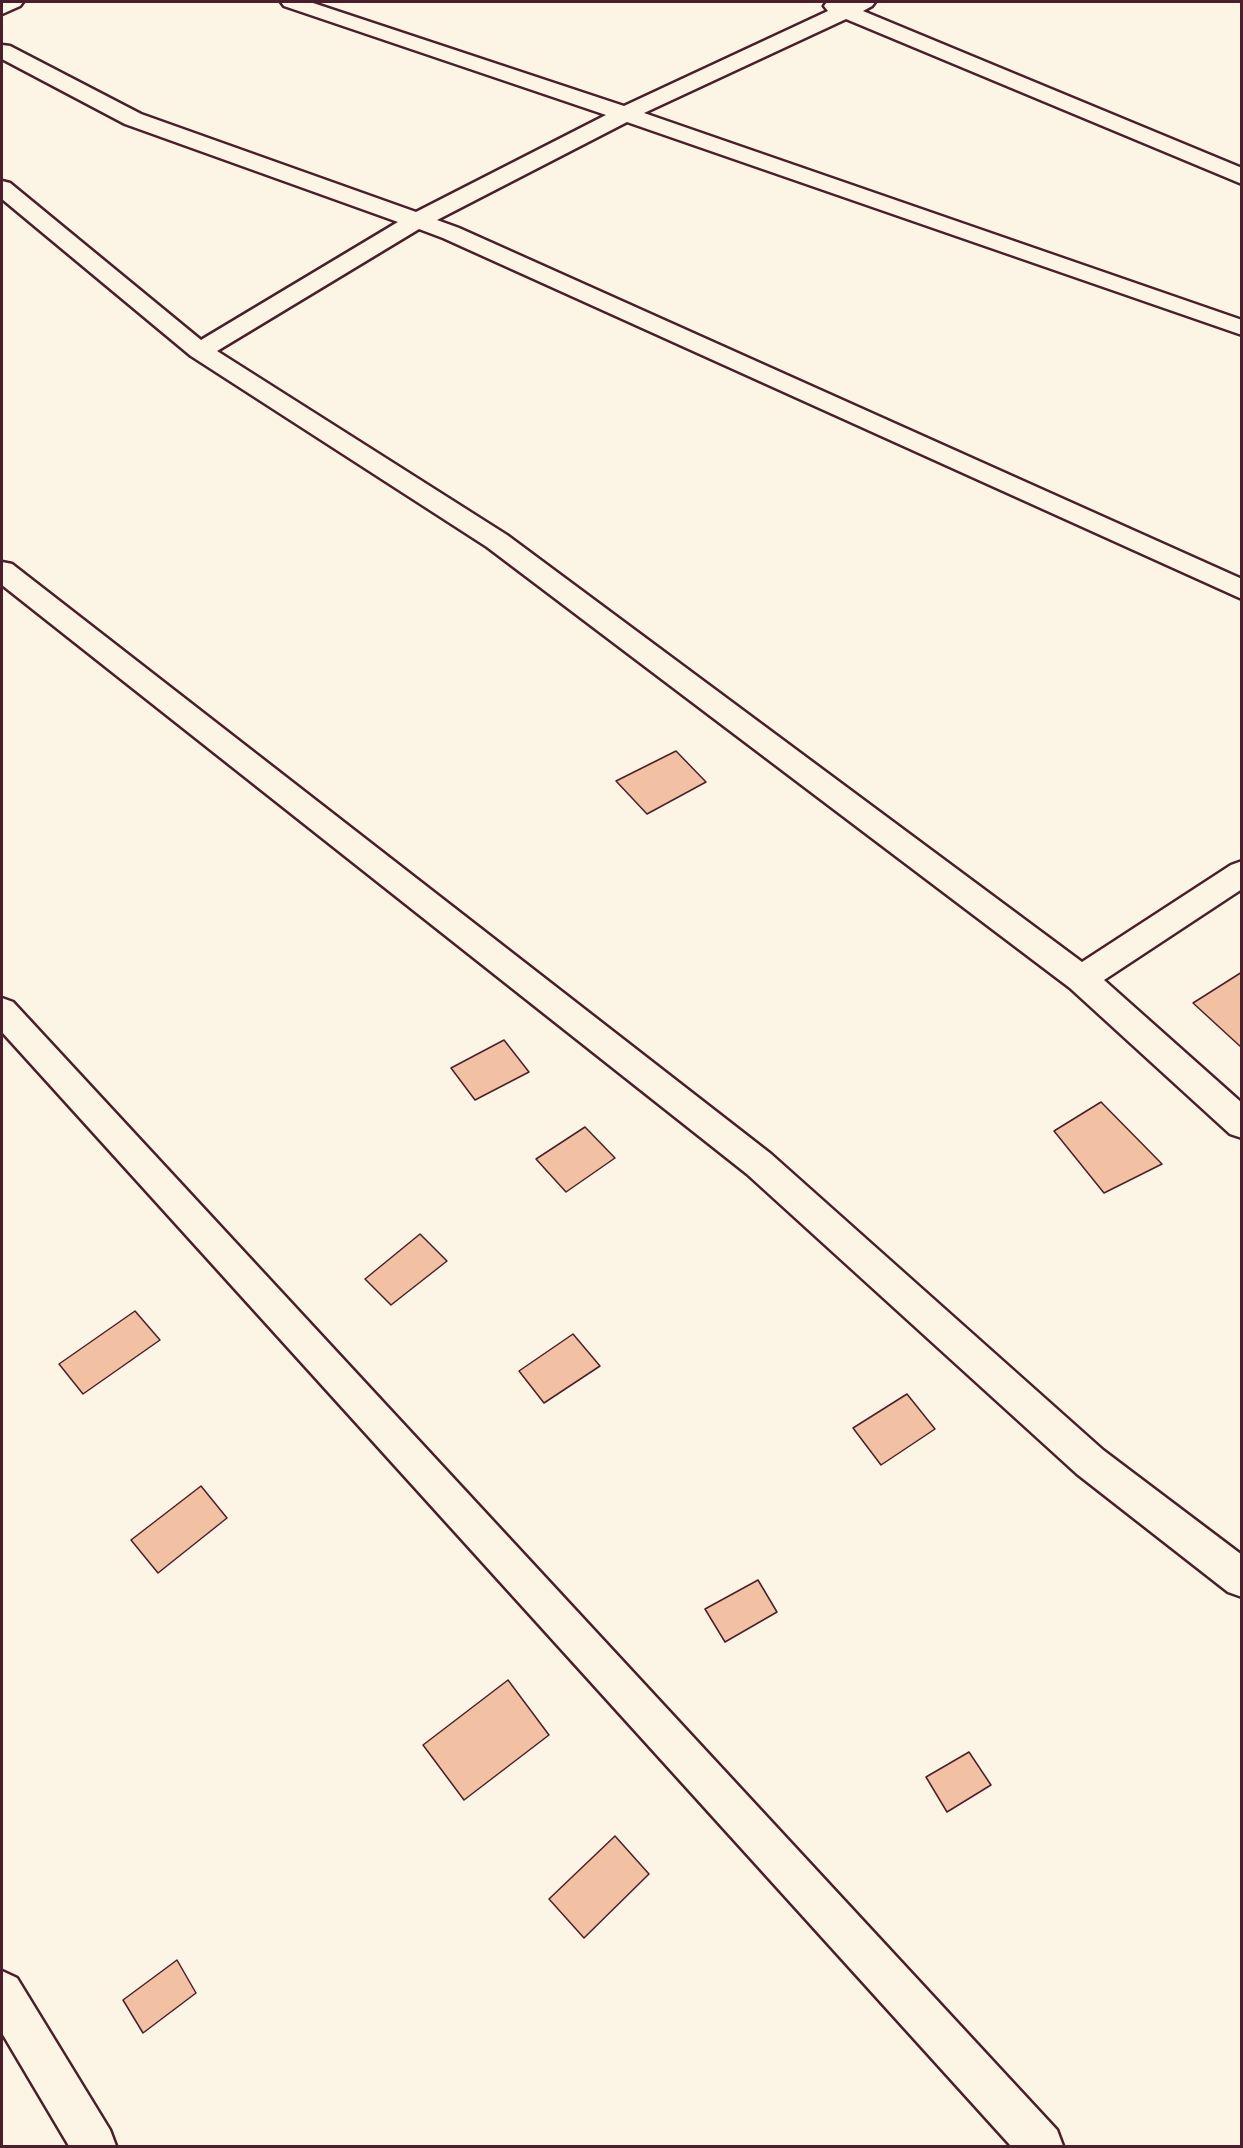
<!DOCTYPE html>
<html>
<head>
<meta charset="utf-8">
<style>
	body { margin:0 }
	#map { position:relative; width:1243px; height:2148px; overflow:hidden; background:#fcf5e5; font-family:Sriracha,sans-serif }
	canvas { display:block }
	.frame { position:absolute; inset:0; border:3px solid #4a1f2b; pointer-events:none }
</style>
</head>
<body>
<div id="map">
<canvas width="1243" height="2148"></canvas>
<div class="frame"></div>
</div>
<script>
const context = document.querySelector('canvas').getContext('2d');
context.lineJoin = 'round';
function fill(path, color) { context.fillStyle = color; context.fill(path, 'evenodd'); }
function strokePath(path, color, width, dash) { context.strokeStyle = color; context.lineWidth = width; context.lineCap = dash ? 'butt' : 'round'; context.setLineDash(dash || []); context.stroke(path); }
const building = new Path2D(`
	M 676,751 L 706,782 L 647,814 L 616,781 Z
	M 1242,972 L 1242,1048 L 1193,1003 Z
	M 504,1040 L 529,1072 L 475,1100 L 451,1068 Z
	M 1101,1102 L 1162,1164 L 1104,1193 L 1054,1131 Z
	M 585,1127 L 615,1158 L 566,1192 L 536,1159 Z
	M 420,1234 L 447,1261 L 391,1305 L 365,1279 Z
	M 135,1311 L 160,1340 L 83,1394 L 59,1364 Z
	M 573,1334 L 600,1366 L 544,1403 L 519,1371 Z
	M 907,1394 L 935,1429 L 881,1465 L 853,1428 Z
	M 201,1486 L 227,1518 L 158,1573 L 131,1540 Z
	M 758,1580 L 777,1612 L 725,1642 L 705,1609 Z
	M 508,1680 L 549,1735 L 464,1800 L 423,1745 Z
	M 969,1752 L 991,1785 L 947,1812 L 926,1777 Z
	M 615,1836 L 649,1874 L 584,1938 L 549,1899 Z
	M 177,1960 L 196,1993 L 143,2033 L 123,2000 Z`);
const minor = new Path2D(`
	M 281,2 L 310,2 L 624,106 L 828,11 L 824,6 L 827,2 L 875,2 L 872,6 L 863,11 L 1242,168 L 1242,184 L 846,19 L 644,113 L 1242,320 L 1242,335 L 627,122 L 437,220 L 459,228 L 1242,579 L 1242,599 L 443,238 L 419,229 L 217,351 L 507,535 L 1082,962 L 1231,865 L 1242,861 L 1242,889 L 1104,980 L 1242,1103 L 1242,1138 L 1230,1134 L 1070,988 L 487,547 L 191,356 L 2,199 L 2,181 L 10,183 L 201,340 L 398,222 L 125,124 L 2,59 L 2,45 L 10,46 L 141,114 L 416,212 L 606,115 L 284,6 Z
	M 2,562 L 12,564 L 771,1154 L 1103,1450 L 1242,1555 L 1242,1597 L 1228,1592 L 1077,1474 L 747,1174 L 2,585 Z
	M 2,998 L 13,1002 L 1057,2130 L 1063,2146 L 1011,2146 L 2,1032 Z
	M 2,1971 L 17,1978 L 110,2130 L 116,2146 L 69,2146 L 2,2033 Z`);
const highway = new Path2D(`
	M 2,2 L 23,2 L 20,6 L 2,14 Z`);
fill(building, '#f2c0a3');
strokePath(building, '#4a1f2b', 1.5);
strokePath(minor, '#4a1f2b', 5);
strokePath(highway, '#4a1f2b', 5);
fill(minor, '#fcf5e5');
fill(highway, '#fcf5e5');
</script>
</body>
</html>
